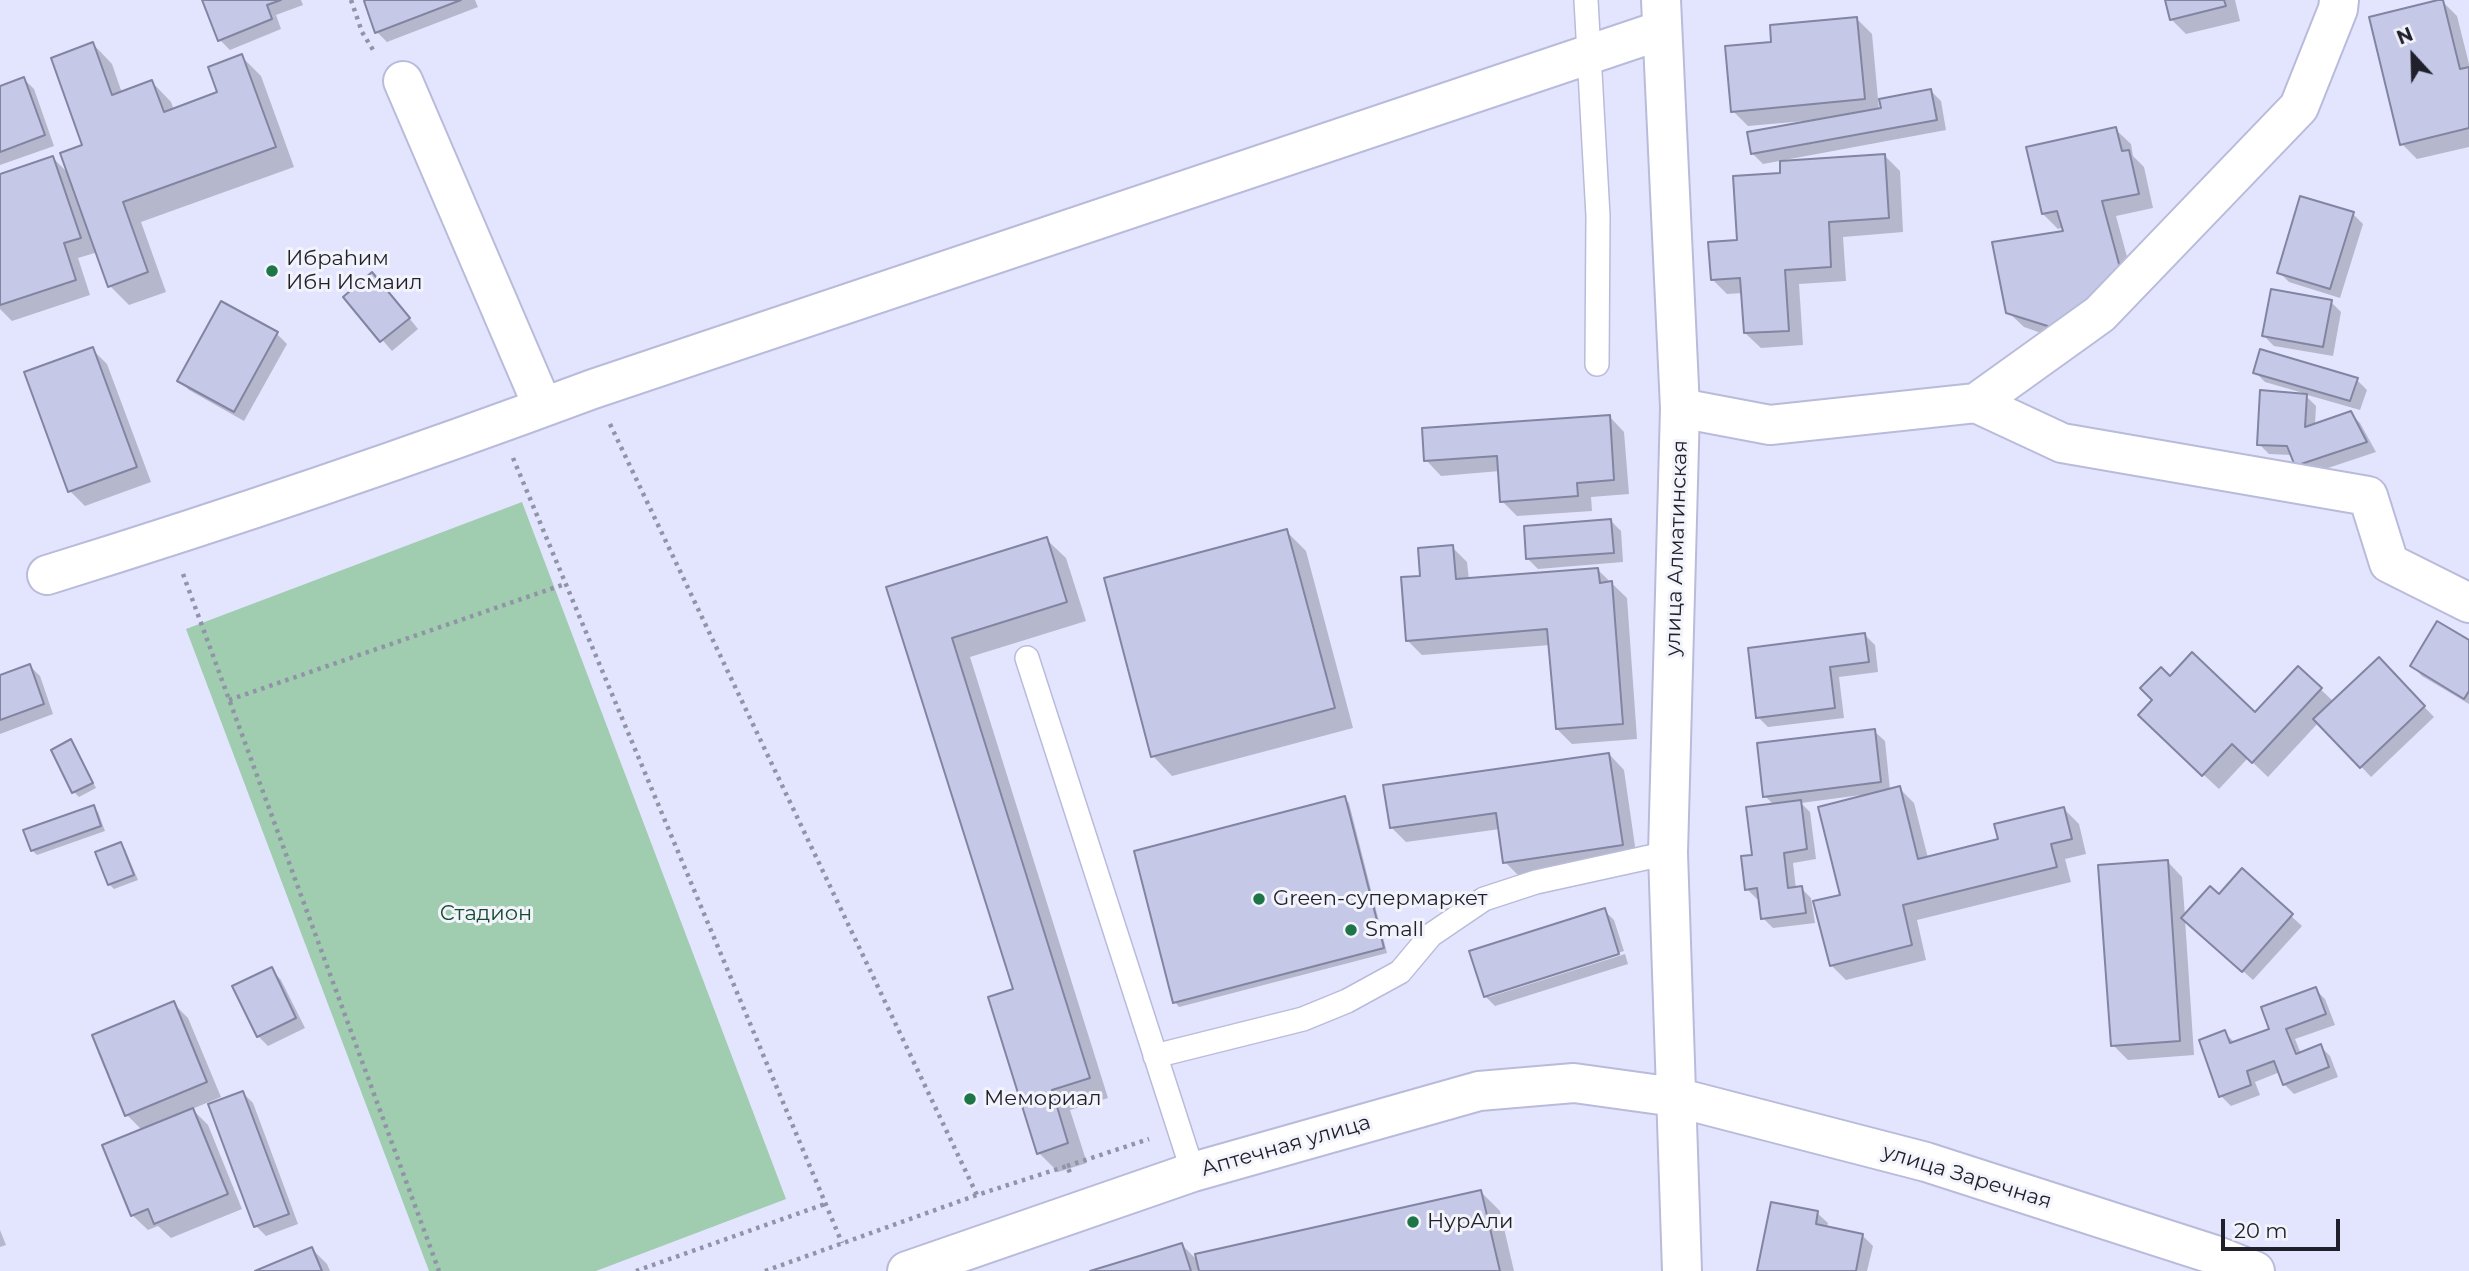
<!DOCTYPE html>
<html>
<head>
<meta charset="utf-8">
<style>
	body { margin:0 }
	#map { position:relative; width:2469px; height:1271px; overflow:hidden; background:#e3e5ff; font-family:Montserrat,sans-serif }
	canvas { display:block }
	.north { position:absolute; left:2378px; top:21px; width:70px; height:70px; -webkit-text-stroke:5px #f3f4fb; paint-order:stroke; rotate:338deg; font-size:19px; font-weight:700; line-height:28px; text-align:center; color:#1f202b }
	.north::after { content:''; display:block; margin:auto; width:24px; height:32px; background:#1f202b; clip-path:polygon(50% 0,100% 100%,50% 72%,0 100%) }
	.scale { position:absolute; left:2221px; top:1219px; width:119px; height:32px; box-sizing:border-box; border:4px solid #1f202b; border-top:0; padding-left:9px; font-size:21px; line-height:24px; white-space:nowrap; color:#1f202b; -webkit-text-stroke:5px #f3f4fb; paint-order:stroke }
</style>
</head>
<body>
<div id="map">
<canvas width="2469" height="1271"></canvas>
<div class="north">N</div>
<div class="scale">20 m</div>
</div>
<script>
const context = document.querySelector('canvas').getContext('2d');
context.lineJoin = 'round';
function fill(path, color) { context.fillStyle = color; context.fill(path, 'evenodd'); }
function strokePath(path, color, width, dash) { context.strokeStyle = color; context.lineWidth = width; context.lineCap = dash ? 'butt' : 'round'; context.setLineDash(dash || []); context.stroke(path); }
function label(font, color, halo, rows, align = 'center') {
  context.font = font + ' Montserrat,sans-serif'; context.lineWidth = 6; context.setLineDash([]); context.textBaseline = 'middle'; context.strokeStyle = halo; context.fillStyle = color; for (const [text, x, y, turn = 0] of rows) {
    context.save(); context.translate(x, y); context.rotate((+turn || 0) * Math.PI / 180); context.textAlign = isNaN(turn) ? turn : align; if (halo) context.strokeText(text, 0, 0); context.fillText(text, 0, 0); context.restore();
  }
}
const green = new Path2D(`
	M 522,502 L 786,1199 L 596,1271 L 429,1271 L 186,629 Z`);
const shadow = new Path2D(`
	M 204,0 L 301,0 L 303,5 L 276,15 L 281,29 L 230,50 L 220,40 Z
	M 371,0 L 475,0 L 478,7 L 387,42 L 377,32 Z
	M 2167,0 L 2235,0 L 2240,21 L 2186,34 L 2171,19 Z
	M 2442,1 L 2457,16 L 2469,64 L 2469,147 L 2417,159 L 2402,144 Z
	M 1857,19 L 1872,34 L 1879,110 L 1931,91 L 1941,101 L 1946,130 L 1763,164 L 1753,154 L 1805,124 L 1805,121 L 1748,126 L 1733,111 Z
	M 93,44 L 112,64 L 122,93 L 152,82 L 171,102 L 174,110 L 219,93 L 241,56 L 261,76 L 294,167 L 141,222 L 166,292 L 129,305 L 110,286 L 98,252 L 78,258 L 90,295 L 12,321 L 0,309 L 0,176 L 53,158 L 70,175 L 85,146 Z
	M 24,79 L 34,89 L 54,146 L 0,165 L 0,88 Z
	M 2115,129 L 2131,144 L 2133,156 L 2144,167 L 2153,208 L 2116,216 L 2136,290 L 2070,343 L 2024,327 L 2008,312 L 2066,233 L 2064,227 L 2058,229 L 2043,214 Z
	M 1885,156 L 1900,171 L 1903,232 L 1843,237 L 1846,281 L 1799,284 L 1803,345 L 1761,348 L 1745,333 L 1743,293 L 1727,294 L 1712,279 L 1782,175 Z
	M 2353,214 L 2363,224 L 2340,298 L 2289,282 L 2279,272 Z
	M 382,284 L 418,329 L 392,351 L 345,297 Z
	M 2331,302 L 2341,312 L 2333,356 L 2274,346 L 2264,336 Z
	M 277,334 L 287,344 L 244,421 L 189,390 L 179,380 Z
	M 92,349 L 107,364 L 151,482 L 85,506 L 70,491 Z
	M 2255,372 L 2357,380 L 2367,390 L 2360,410 L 2304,394 L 2316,406 L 2315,425 L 2350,413 L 2360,423 L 2376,452 L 2307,475 L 2292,455 L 2269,454 L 2259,444 L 2303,393 L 2265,382 Z
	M 1609,416 L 1624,432 L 1629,494 L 1591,497 L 1592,511 L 1517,516 L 1502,501 L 1500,471 L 1441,476 L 1426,460 Z
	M 1611,521 L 1621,531 L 1623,562 L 1538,569 L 1528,559 Z
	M 1286,531 L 1306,551 L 1353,728 L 1172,776 L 1153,756 Z
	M 1046,539 L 1066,558 L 1086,621 L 970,657 L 1108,1098 L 1070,1110 L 1087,1163 L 1058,1172 L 1039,1153 L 1015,990 L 888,588 Z
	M 1452,547 L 1467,562 L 1469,580 L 1598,570 L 1627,598 L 1637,739 L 1572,744 L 1557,729 L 1550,645 L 1422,655 L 1407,640 L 1422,578 Z
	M 1865,635 L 1875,645 L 1878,672 L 1839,677 L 1844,718 L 1768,727 L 1758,717 Z
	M 2469,642 L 2469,704 L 2422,676 L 2412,666 Z
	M 2379,660 L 2434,717 L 2371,777 L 2319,722 L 2268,777 L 2248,758 L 2219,789 L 2155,730 L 2170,678 L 2256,714 L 2299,669 L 2334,702 Z
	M 30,666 L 40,676 L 53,714 L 0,734 L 0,677 Z
	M 1874,731 L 1885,741 L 1890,790 L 1899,788 L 1914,803 L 1928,858 L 2000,840 L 2064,809 L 2079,824 L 2086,854 L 2065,859 L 2071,882 L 1917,920 L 1926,960 L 1846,980 L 1831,965 L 1842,896 L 1861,795 L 1801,803 L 1810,812 L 1816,859 L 1793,863 L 1796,889 L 1801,888 L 1811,898 L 1815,923 L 1773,928 L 1763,918 L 1760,899 L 1757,899 L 1747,889 L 1754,856 L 1774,805 L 1765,796 Z
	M 70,741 L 75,746 L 96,788 L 79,797 L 74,792 L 53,750 Z
	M 1609,754 L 1624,770 L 1637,860 L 1520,877 L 1505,862 L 1500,829 L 1406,842 L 1391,827 Z
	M 1344,798 L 1349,803 L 1387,953 L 1179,1007 L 1175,1002 Z
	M 93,807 L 98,812 L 105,831 L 37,855 L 32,850 Z
	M 121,844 L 125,849 L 138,880 L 114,889 L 109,884 Z
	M 2167,861 L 2182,877 L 2185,916 L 2219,896 L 2242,871 L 2302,926 L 2253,980 L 2185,919 L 2194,1055 L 2128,1060 L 2113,1045 Z
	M 1604,910 L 1614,920 L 1624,951 L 1489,994 L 1489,997 L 1625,954 L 1628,964 L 1495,1006 L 1485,996 Z
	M 271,969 L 281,980 L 305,1028 L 268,1046 L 258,1036 Z
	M 2315,989 L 2325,999 L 2335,1025 L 2295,1039 L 2301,1054 L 2320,1046 L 2330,1056 L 2338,1077 L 2294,1094 L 2284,1084 L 2280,1072 L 2255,1082 L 2260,1095 L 2231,1106 L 2221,1096 L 2224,1032 L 2235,1043 L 2272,1030 Z
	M 173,1003 L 188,1018 L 221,1097 L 192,1109 L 208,1125 L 242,1209 L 171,1238 L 158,1226 L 148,1230 L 132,1215 L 143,1131 L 127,1115 Z
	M 243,1093 L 253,1103 L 298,1224 L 266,1236 L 256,1226 Z
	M 1481,1192 L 1500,1211 L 1514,1271 L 1096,1271 L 1182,1245 L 1199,1262 Z
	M 1817,1213 L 1828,1223 L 1827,1228 L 1863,1236 L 1873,1246 L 1867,1271 L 1759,1271 Z
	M 0,1230 L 6,1245 L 0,1247 Z
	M 312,1249 L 327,1264 L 330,1271 L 259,1271 Z`);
const building = new Path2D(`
	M 202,0 L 281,0 L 267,5 L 272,19 L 218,41 Z
	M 366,0 L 461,0 L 375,33 L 364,1 Z
	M 2165,0 L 2224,0 L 2226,6 L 2170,20 Z
	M 2438,0 L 2443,0 L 2460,69 L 2469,67 L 2469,128 L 2400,145 L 2369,17 Z
	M 1857,17 L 1865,99 L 1731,112 L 1725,46 L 1771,42 L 1770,25 Z
	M 93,42 L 112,95 L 152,80 L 164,112 L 217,92 L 208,67 L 242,54 L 276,147 L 123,202 L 148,272 L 108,287 L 60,153 L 82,145 L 51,58 Z
	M 24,77 L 45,135 L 0,152 L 0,86 Z
	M 1931,89 L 1937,120 L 1751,154 L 1747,132 L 1881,108 L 1879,99 Z
	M 2116,127 L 2122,151 L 2129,150 L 2139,194 L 2102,201 L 2122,275 L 2054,328 L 2006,313 L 1992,242 L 2063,231 L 2057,211 L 2042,214 L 2026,147 Z
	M 1885,154 L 1889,218 L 1829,222 L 1831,267 L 1785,270 L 1789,331 L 1744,333 L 1740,278 L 1711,280 L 1708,242 L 1737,240 L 1733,176 L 1780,173 L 1780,161 Z
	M 53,156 L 81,238 L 64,243 L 76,280 L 0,305 L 0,174 Z
	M 2300,196 L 2354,212 L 2330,289 L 2277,273 Z
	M 372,272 L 410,318 L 380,342 L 343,297 Z
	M 2271,289 L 2332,300 L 2323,347 L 2262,336 Z
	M 221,301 L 278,332 L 234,412 L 177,381 Z
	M 93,347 L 137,467 L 68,492 L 24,372 Z
	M 2260,349 L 2358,378 L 2350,401 L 2253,373 Z
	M 2260,390 L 2307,394 L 2305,427 L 2351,411 L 2367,442 L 2295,466 L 2287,446 L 2257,445 Z
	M 1610,415 L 1614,480 L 1577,483 L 1578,496 L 1500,502 L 1497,456 L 1424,461 L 1422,428 Z
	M 1611,519 L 1614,553 L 1526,559 L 1524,526 Z
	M 1287,529 L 1335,708 L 1151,757 L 1104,578 Z
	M 1047,537 L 1067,602 L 952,638 L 1090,1078 L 1052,1090 L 1068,1143 L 1037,1154 L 988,997 L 1013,989 L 886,587 Z
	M 1453,545 L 1456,579 L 1598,568 L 1600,583 L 1612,581 L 1623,724 L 1556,729 L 1547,629 L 1406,641 L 1401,577 L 1420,576 L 1418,548 Z
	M 2437,621 L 2469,640 L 2469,691 L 2464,699 L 2410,666 Z
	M 1865,633 L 1869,662 L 1830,667 L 1835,708 L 1756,718 L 1748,648 Z
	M 2192,652 L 2255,712 L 2298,666 L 2322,688 L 2252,763 L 2232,744 L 2202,776 L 2138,715 L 2152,700 L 2140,688 L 2161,667 L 2170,676 Z
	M 2379,657 L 2425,706 L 2360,768 L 2313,719 Z
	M 30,664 L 44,704 L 0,720 L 0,675 Z
	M 1875,729 L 1881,782 L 1763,797 L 1757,743 Z
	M 71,739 L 93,783 L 72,793 L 51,750 Z
	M 1609,753 L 1623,845 L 1503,863 L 1496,813 L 1390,828 L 1383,785 Z
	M 1900,786 L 1918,859 L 1998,839 L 1994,824 L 2064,807 L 2072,839 L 2051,844 L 2057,867 L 1903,905 L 1912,945 L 1830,966 L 1813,901 L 1840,895 L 1818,807 Z
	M 1345,796 L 1384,948 L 1173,1003 L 1134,851 Z
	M 1801,800 L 1807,849 L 1784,853 L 1788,888 L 1802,886 L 1806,913 L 1761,919 L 1757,888 L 1745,890 L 1741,856 L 1752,855 L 1746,807 Z
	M 94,805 L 101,826 L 31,851 L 23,830 Z
	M 121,842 L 134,875 L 108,885 L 95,852 Z
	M 2168,860 L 2180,1041 L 2111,1046 L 2098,865 Z
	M 2242,868 L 2293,914 L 2242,972 L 2181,918 L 2210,886 L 2219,894 Z
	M 1605,908 L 1619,954 L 1484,997 L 1469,951 Z
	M 272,967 L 296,1018 L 257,1037 L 232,986 Z
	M 2316,987 L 2326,1014 L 2286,1029 L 2296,1054 L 2321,1044 L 2329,1067 L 2283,1085 L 2274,1061 L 2247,1071 L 2251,1085 L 2219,1097 L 2199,1040 L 2225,1030 L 2230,1043 L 2269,1029 L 2261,1007 Z
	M 174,1001 L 207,1082 L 125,1116 L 92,1035 Z
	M 243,1091 L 289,1214 L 254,1227 L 208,1104 Z
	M 193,1108 L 228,1194 L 154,1224 L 148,1209 L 131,1216 L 102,1145 Z
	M 1481,1190 L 1500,1271 L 1199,1271 L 1195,1254 Z
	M 1771,1202 L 1818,1211 L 1816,1224 L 1863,1234 L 1856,1271 L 1757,1271 Z
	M 1182,1243 L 1191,1271 L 1090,1271 Z
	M 312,1247 L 322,1271 L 255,1271 Z`);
const path = new Path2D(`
	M 351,0 L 362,32 L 375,53
	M 610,424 L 977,1195 L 1067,1166 L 1071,1175
	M 513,458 L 842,1243
	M 183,574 L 439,1271
	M 229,700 L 565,584
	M 1067,1166 L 1149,1139
	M 636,1271 L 825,1204
	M 765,1271 L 977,1195`);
const lane = new Path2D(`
	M 1586,0 L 1598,216 L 1597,364
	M 1027,658 L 1193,1172
	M 1155,1056 L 1303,1019 L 1347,1001 L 1400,972 L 1431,935 L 1484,899 L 1536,882 L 1668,853`);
const street = new Path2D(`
	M 403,81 L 543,407
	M 1976,403 L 2062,443 L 2368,496 L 2389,563 L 2469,603
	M 1680,408 L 1770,425 L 1976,403 L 2100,314 L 2299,107 L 2338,9 L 2339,0
	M 47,575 C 231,518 413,456 593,389 L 1662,30`);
const secondary = new Path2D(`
	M 1661,0 L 1680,408 L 1668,853 L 1682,1271
	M 907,1271 L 1193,1172 L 1479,1091 L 1574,1083 L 1675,1097 L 1926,1162 L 2212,1254 L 2255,1271`);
const markers = [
	[272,271,7,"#1e7548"],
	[1259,899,7,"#1e7548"],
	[1351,930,7,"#1e7548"],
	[970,1099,7,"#1e7548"],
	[1413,1222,7,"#1e7548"]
];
const poiNames = [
	["Ибраһим",286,259],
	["Ибн Исмаил",286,283],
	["Green-супермаркет",1273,899],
	["Small",1365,930],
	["Мемориал",984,1099],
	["НурАли",1427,1222]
];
const streetNames = [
	["улица Алматинская",1677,548,-88],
	["Аптечная улица",1286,1146,-16],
	["улица Заречная",1967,1177,17]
];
const parkNames = [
	["Стадион",486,914]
];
fill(green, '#a0ccaf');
fill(shadow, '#0003');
fill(building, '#c5c8e7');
strokePath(building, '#8284a1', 2);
strokePath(lane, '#b9bbda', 26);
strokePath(street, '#b9bbda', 42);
strokePath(secondary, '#b9bbda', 42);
strokePath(path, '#9193a7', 4.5, [3.5, 5]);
strokePath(lane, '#fff', 23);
strokePath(street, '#fff', 38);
strokePath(secondary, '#fff', 38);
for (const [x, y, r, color] of markers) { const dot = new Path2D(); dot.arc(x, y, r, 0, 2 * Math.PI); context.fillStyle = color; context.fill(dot); strokePath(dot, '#f3f4fb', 2.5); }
label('21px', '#1f202b', '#f3f4fb', poiNames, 'left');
label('21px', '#1f202b', '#f3f4fb', streetNames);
label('21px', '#174b2f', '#f3f4fb', parkNames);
</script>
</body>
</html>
